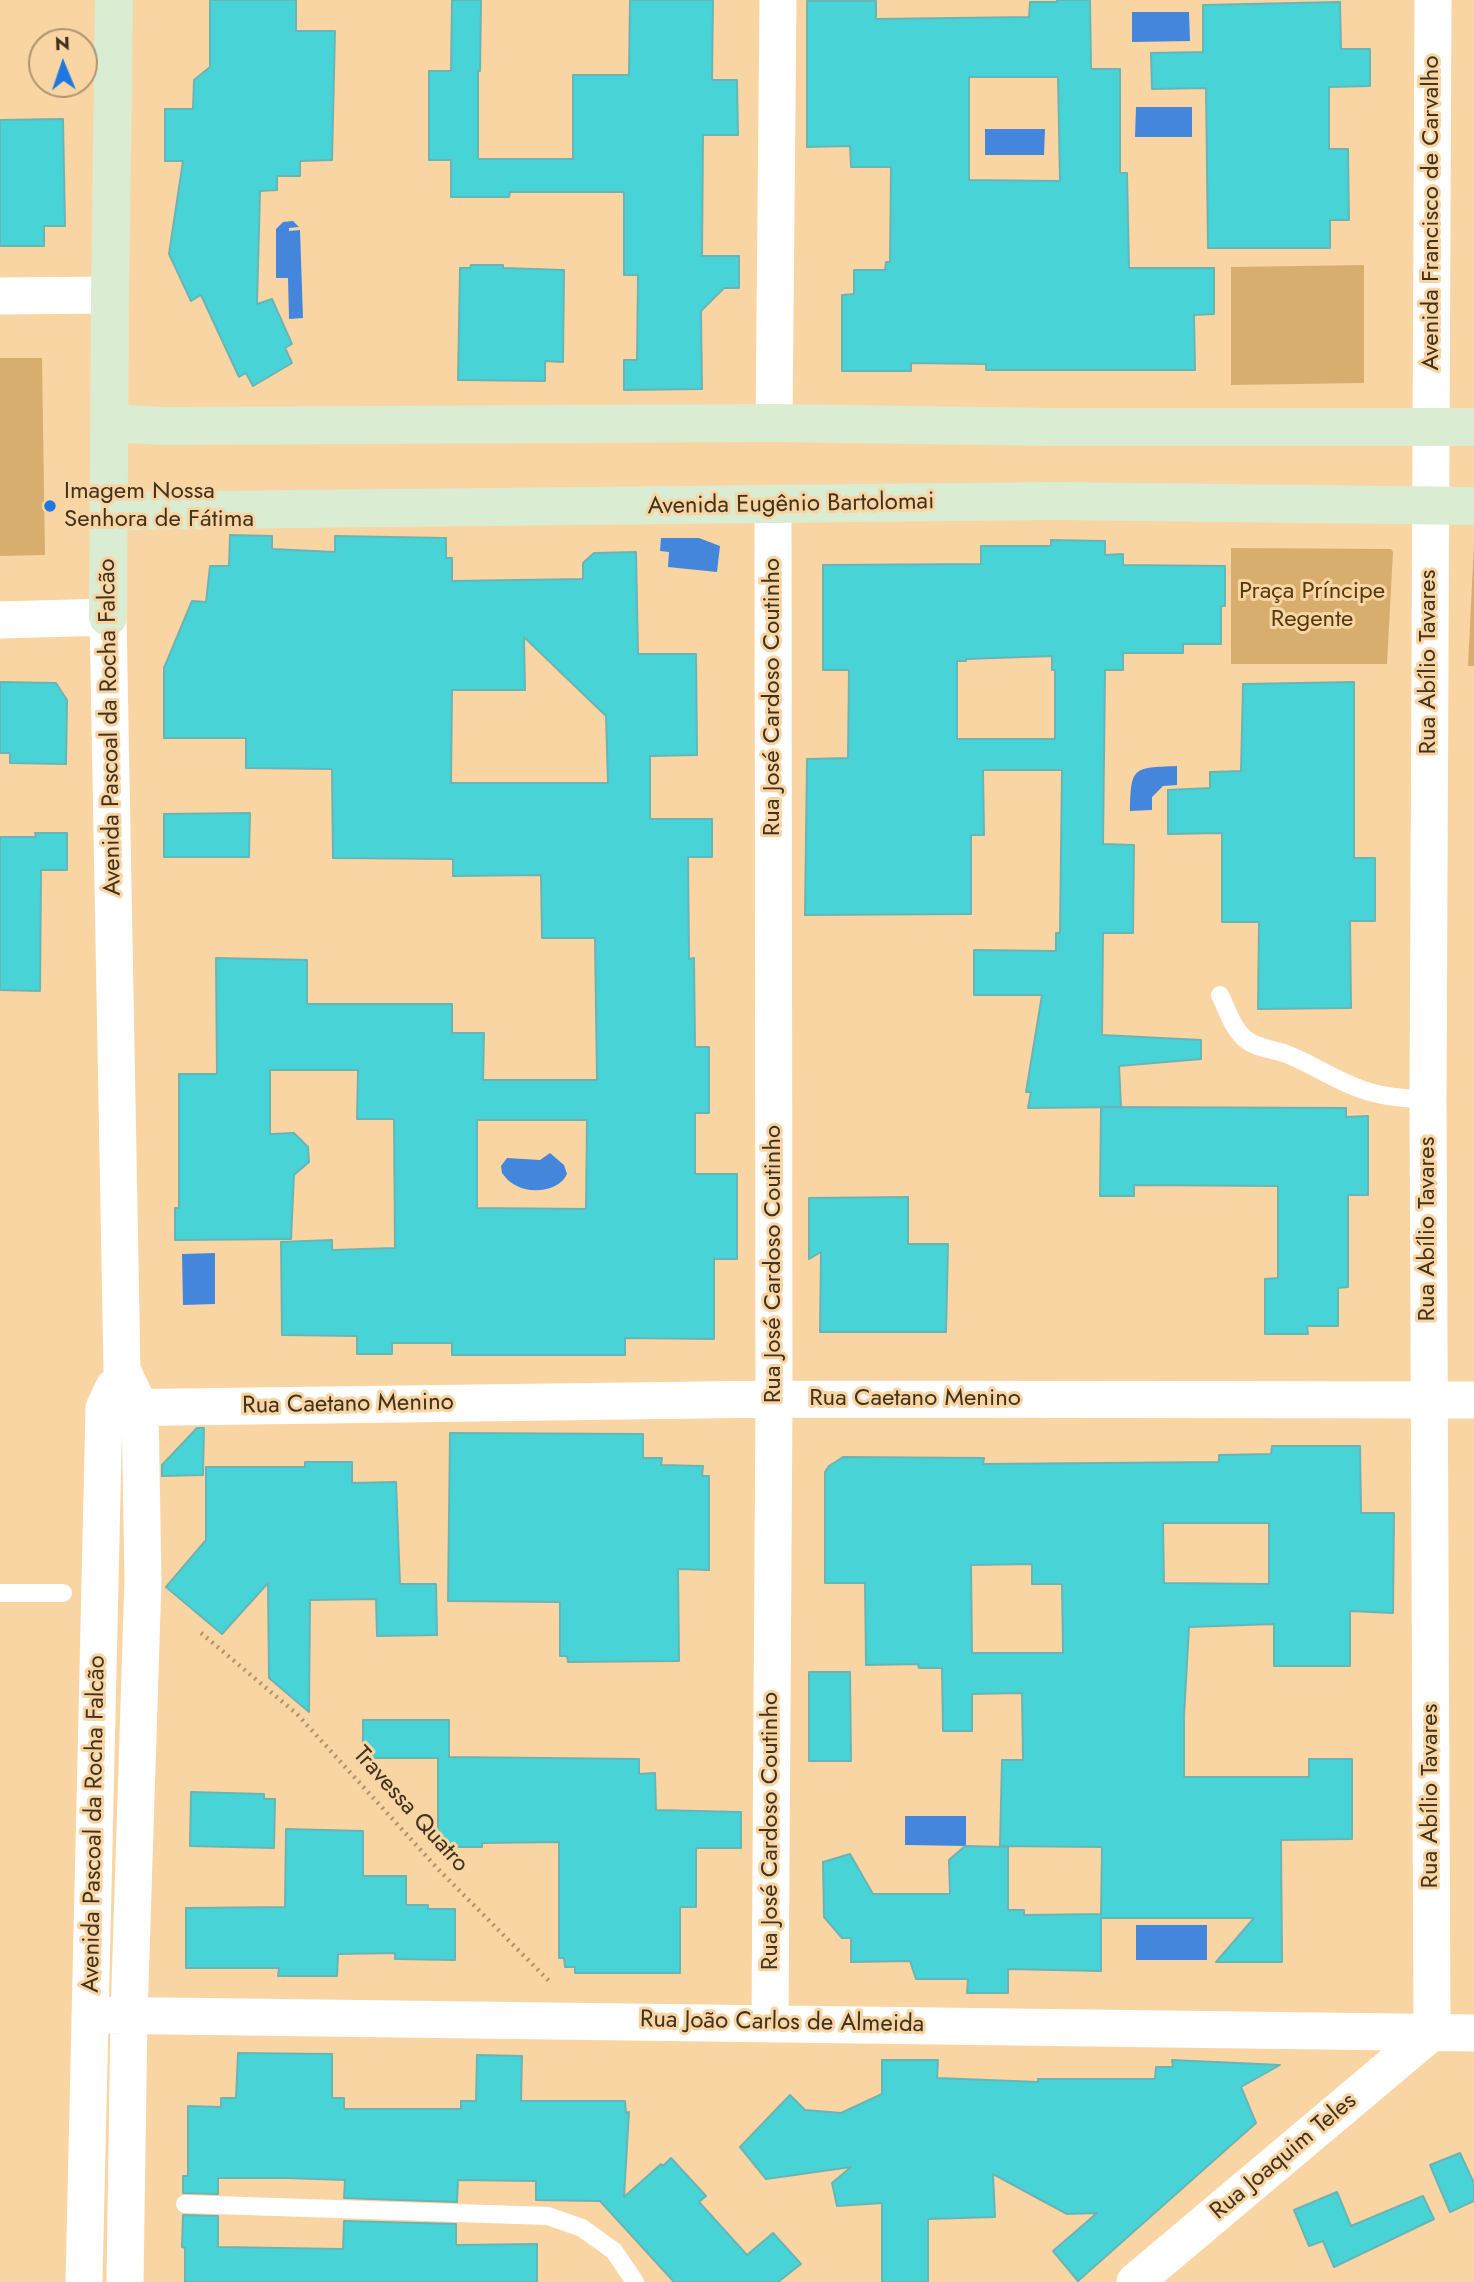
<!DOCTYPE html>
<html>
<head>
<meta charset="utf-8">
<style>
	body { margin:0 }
	#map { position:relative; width:1474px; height:2282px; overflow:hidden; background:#f9d5a4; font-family:Jost,sans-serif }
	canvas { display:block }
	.north { position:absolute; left:28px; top:28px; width:70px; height:70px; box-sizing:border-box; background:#f9d5a4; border:2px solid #af946e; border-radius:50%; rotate:358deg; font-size:19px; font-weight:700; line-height:28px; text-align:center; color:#40321e }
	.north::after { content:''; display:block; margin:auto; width:24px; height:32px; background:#1f77e1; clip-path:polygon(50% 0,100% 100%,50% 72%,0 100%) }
</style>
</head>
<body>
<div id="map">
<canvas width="1474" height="2282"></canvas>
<div class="north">N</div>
</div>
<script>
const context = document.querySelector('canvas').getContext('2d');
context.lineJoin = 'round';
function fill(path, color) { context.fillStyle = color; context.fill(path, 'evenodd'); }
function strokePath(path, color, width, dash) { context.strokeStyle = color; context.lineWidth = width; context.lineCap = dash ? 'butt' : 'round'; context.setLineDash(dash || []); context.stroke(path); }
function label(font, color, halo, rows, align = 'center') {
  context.font = font + ' Jost,sans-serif'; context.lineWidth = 6; context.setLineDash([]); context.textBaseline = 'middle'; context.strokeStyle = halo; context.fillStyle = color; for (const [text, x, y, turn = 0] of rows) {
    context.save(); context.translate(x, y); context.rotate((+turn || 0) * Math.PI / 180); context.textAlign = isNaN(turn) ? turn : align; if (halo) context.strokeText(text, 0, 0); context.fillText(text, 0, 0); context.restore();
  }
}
const green = new Path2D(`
	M 1364,265 L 1364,383 L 1231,385 L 1231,267 Z
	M 0,358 L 42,358 L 45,555 L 0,556 Z
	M 1474,543 L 1474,666 L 1468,666 Z
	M 1231,548 L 1391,549 L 1393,552 L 1387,664 L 1231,664 Z`);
const water = new Path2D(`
	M 1189,12 L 1190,41 L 1132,42 L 1132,12 Z
	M 1136,107 L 1192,107 L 1192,137 L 1135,137 Z
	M 985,129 L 1045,129 L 1044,155 L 985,155 Z
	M 293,221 L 299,227 L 289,228 L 289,231 L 300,230 L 303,318 L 289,319 L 288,278 L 276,278 L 276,229 L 283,222 Z
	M 661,538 L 699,538 L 720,546 L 717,572 L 668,567 L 669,552 L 660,551 Z
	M 1177,766 L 1177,785 L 1163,786 L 1152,797 L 1152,810 L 1130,811 C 1131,766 1133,768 1177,766 Z
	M 550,1153 L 564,1165 L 567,1174 C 559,1192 530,1194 515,1185 C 509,1182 506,1178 502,1173 L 501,1166 L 507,1158 L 540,1160 Z
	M 215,1253 L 215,1304 L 183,1305 L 182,1254 Z
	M 905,1816 L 966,1816 L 966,1846 L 905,1845 Z
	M 1136,1925 L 1207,1925 L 1207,1960 L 1136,1960 Z`);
const building = new Path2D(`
	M 210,0 L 296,0 L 296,31 L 335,31 L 332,160 L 300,161 L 300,176 L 277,176 L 277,190 L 260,191 L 257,304 L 272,299 L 292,344 L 285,348 L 292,363 L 253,386 L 246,373 L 239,377 L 201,295 L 191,301 L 169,254 L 183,161 L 165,161 L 165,109 L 193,109 L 194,80 L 210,67 Z
	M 452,0 L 481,0 L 480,71 L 478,71 L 478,159 L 573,159 L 573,75 L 629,75 L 630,0 L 713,0 L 712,80 L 737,80 L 738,135 L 703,135 L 702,256 L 739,256 L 739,288 L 724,288 L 701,311 L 702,389 L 624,390 L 624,360 L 637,360 L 638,275 L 624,275 L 624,192 L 510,192 L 509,197 L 451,197 L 451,160 L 429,160 L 429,71 L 451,71 Z
	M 1057,0 L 1090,0 L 1091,69 L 1120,69 L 1120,173 L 1127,173 L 1129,268 L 1214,268 L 1214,314 L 1194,315 L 1195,370 L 986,370 L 986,364 L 911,363 L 911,371 L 842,371 L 842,295 L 854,294 L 854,270 L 885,270 L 886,262 L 890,262 L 891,167 L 851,167 L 850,146 L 807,147 L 807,1 L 876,1 L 876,19 L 1029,17 L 1030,2 L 1057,2 ZM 969,77 L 1058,77 L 1060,181 L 969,180 Z
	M 1340,2 L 1341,49 L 1370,49 L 1370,86 L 1329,87 L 1329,149 L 1348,149 L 1349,220 L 1330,220 L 1330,248 L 1208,248 L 1206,88 L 1152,89 L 1151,53 L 1203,52 L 1203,5 Z
	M 63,119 L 65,226 L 44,226 L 44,246 L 0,246 L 0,120 Z
	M 471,265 L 503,265 L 503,268 L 564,270 L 563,362 L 545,361 L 545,381 L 458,380 L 460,268 L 470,268 Z
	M 230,535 L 272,536 L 272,549 L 335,552 L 335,536 L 446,538 L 446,558 L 452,558 L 452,581 L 583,579 L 583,563 L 594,553 L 636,552 L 638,654 L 696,654 L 697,755 L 650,756 L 650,819 L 712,819 L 712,857 L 688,857 L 689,959 L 694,958 L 695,1047 L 709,1047 L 709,1113 L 695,1113 L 695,1174 L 737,1174 L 737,1259 L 714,1259 L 714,1339 L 625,1338 L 625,1355 L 452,1355 L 452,1343 L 392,1343 L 392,1354 L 357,1354 L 357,1336 L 282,1335 L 281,1242 L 332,1240 L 332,1250 L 395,1248 L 394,1119 L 357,1119 L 358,1070 L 270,1070 L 270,1134 L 294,1133 L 308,1147 L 309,1162 L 294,1175 L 291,1239 L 175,1240 L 175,1208 L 179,1208 L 179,1074 L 217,1074 L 216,958 L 307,960 L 307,1004 L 452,1004 L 452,1033 L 484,1033 L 483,1080 L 597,1080 L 595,938 L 542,938 L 541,875 L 453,876 L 453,859 L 333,858 L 332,769 L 246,768 L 246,738 L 164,738 L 164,668 L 192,601 L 206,602 L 210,566 L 229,566 ZM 524,637 L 606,716 L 608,783 L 451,783 L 452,690 L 525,690 ZM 477,1120 L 587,1120 L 586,1209 L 477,1208 Z
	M 1051,540 L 1105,541 L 1105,555 L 1123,554 L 1123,565 L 1225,566 L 1225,606 L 1221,606 L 1221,644 L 1183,644 L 1183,653 L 1123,653 L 1123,670 L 1105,670 L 1103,844 L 1134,845 L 1133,933 L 1103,933 L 1102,1035 L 1201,1040 L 1201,1059 L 1119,1066 L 1121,1107 L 1028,1108 L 1031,1092 L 1026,1092 L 1042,995 L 974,995 L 974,950 L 1056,951 L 1056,933 L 1060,933 L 1062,770 L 983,770 L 984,835 L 971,835 L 971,914 L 805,915 L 807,759 L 848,758 L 849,670 L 823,670 L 823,565 L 981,564 L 981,546 L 1051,546 ZM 1052,656 L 1052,670 L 1055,670 L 1055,739 L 957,739 L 957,661 L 966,661 L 966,659 Z
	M 0,682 L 56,683 L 67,700 L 66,764 L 10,763 L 10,753 L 0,753 Z
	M 1354,682 L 1354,858 L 1375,858 L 1375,921 L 1350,921 L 1351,1008 L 1258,1009 L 1259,922 L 1222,922 L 1222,833 L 1168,834 L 1168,790 L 1210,788 L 1210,772 L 1241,771 L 1243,684 Z
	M 250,813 L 249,857 L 164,857 L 164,814 Z
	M 35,833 L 67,833 L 67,870 L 41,870 L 40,991 L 0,990 L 0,837 L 36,837 Z
	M 1101,1107 L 1346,1108 L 1346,1117 L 1368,1116 L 1368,1195 L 1348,1195 L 1348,1287 L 1338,1288 L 1338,1326 L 1307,1326 L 1308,1334 L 1265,1334 L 1265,1279 L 1278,1278 L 1278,1186 L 1134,1185 L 1134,1196 L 1100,1196 Z
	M 908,1197 L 908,1244 L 948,1244 L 946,1332 L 820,1332 L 821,1252 L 809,1259 L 809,1198 Z
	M 197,1428 L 204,1428 L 203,1475 L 162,1476 L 162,1465 Z
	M 450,1433 L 643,1434 L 643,1458 L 662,1458 L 661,1465 L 703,1466 L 702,1476 L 709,1476 L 709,1570 L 678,1569 L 679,1661 L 568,1662 L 567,1656 L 560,1656 L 560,1602 L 448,1601 Z
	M 1272,1446 L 1360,1446 L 1361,1513 L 1394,1513 L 1393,1613 L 1350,1611 L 1350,1666 L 1274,1666 L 1274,1624 L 1189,1627 L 1184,1716 L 1184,1777 L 1309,1777 L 1309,1759 L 1352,1759 L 1352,1839 L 1281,1840 L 1282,1962 L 1216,1962 L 1254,1918 L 1101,1918 L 1101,1971 L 1008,1969 L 1008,1993 L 967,1993 L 968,1979 L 916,1979 L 910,1961 L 851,1962 L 851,1938 L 842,1938 L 824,1917 L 823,1862 L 850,1854 L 873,1894 L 950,1894 L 949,1860 L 965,1846 L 1008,1847 L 1008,1910 L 1024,1910 L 1024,1915 L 1101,1914 L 1102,1847 L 1000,1846 L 1002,1760 L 1023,1760 L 1022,1693 L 972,1694 L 972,1731 L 943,1731 L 942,1668 L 919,1668 L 918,1664 L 866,1665 L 865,1583 L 825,1583 L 825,1472 L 829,1466 L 843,1457 L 984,1458 L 983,1464 L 1219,1462 L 1219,1455 L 1271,1454 ZM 1163,1523 L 1269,1523 L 1269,1584 L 1164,1583 ZM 1032,1564 L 1032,1584 L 1062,1584 L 1063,1653 L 972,1653 L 971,1565 Z
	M 305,1462 L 352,1462 L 352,1483 L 396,1482 L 400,1584 L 436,1584 L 437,1635 L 377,1636 L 376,1599 L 310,1600 L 309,1712 L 269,1678 L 268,1583 L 222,1634 L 166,1587 L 206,1540 L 206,1467 L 305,1467 Z
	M 809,1672 L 850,1672 L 851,1761 L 809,1761 Z
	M 363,1720 L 449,1720 L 449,1757 L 639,1759 L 639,1774 L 655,1773 L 656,1810 L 741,1812 L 741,1848 L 696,1848 L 696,1907 L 680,1907 L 680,1973 L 575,1973 L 575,1967 L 565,1967 L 564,1958 L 559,1958 L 559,1842 L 482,1843 L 482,1847 L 438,1847 L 438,1758 L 363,1758 Z
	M 191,1792 L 264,1794 L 264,1799 L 275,1799 L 274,1848 L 190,1846 Z
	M 286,1829 L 363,1831 L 363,1876 L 406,1876 L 406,1905 L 428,1905 L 428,1909 L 455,1909 L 455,1960 L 395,1959 L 395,1953 L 338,1954 L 337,1976 L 278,1976 L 279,1968 L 186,1968 L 186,1908 L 285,1907 Z
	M 238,2053 L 332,2054 L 332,2098 L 344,2098 L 344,2109 L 461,2109 L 461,2101 L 476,2101 L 477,2055 L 522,2056 L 521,2101 L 625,2101 L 626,2113 L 629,2112 L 624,2197 L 661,2164 L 663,2166 L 671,2158 L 706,2196 L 699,2202 L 747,2255 L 773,2233 L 801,2264 L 778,2282 L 674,2282 L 600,2201 L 536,2200 L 536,2181 L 458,2180 L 457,2202 L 344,2198 L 345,2180 L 287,2178 L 218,2178 L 218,2194 L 183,2193 L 183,2176 L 188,2176 L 188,2106 L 221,2107 L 221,2098 L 236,2098 Z
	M 882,2060 L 938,2060 L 937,2078 L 1038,2082 L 1038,2079 L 1155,2079 L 1156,2067 L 1173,2067 L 1172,2060 L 1280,2065 L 1241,2087 L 1256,2123 L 1078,2281 L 1053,2251 L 1097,2213 L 1067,2214 L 993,2174 L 995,2217 L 928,2219 L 928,2282 L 882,2282 L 882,2203 L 837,2206 L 832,2183 L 851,2167 L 766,2179 L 740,2147 L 790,2095 L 805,2110 L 841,2113 L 882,2094 Z
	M 1460,2153 L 1474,2183 L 1474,2201 L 1450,2212 L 1430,2165 Z
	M 1337,2192 L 1351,2226 L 1423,2196 L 1434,2219 L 1334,2267 L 1323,2241 L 1309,2246 L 1294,2210 Z
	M 183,2215 L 218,2216 L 218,2247 L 343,2249 L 344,2221 L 456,2224 L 456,2245 L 537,2244 L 537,2282 L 185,2282 L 185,2248 L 182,2247 Z`);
const path = new Path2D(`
	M 201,1633 L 297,1714 L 438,1869 L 551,1983`);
const lane = new Path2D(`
	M 1220,995 C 1227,1009 1232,1027 1244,1038 C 1256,1049 1275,1049 1289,1055 C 1313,1065 1334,1079 1358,1088 C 1380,1097 1404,1098 1428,1100
	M 0,1593 L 63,1593
	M 185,2204 L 548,2216 L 582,2228 L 614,2251 L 635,2282`);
const street = new Path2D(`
	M 0,296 L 110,295
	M 774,423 L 778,0
	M 0,620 L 108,617 L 122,1370 L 140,1408 L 143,1580 L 129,2016 L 125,2282
	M 104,1408 L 774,1399 L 1474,1400
	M 90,2015 L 1474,2033
	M 770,2023 L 774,1399 L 773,506
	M 1432,2032 L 1428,1100 L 1433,0
	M 84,2282 L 104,1408 L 114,1387
	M 1135,2282 L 1432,2032`);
const secondary = new Path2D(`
	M 110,423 L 164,426 L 774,423 L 1054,427 L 1474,427
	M 109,511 L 1056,501 L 1474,506
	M 108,617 L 110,295 L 114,0`);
const markers = [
	[50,506,7,"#1f77e1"]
];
const streetNames = [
	["Avenida Francisco de Carvalho",1432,213,-90],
	["Avenida Eugênio Bartolomai",791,505,-1],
	["Rua Abílio Tavares",1429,662,-90],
	["Rua José Cardoso Coutinho",773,697,-90],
	["Avenida Pascoal da Rocha Falcão",111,727,-91],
	["Rua Abílio Tavares",1428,1229,-90],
	["Rua José Cardoso Coutinho",774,1264,-90],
	["Rua Caetano Menino",915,1399],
	["Rua Caetano Menino",348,1405,-1],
	["Rua Abílio Tavares",1431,1796,-90],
	["Travessa Quatro",410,1810,48],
	["Avenida Pascoal da Rocha Falcão",95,1824,-89],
	["Rua José Cardoso Coutinho",771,1831,-90],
	["Rua João Carlos de Almeida",782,2023,1],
	["Rua Joaquim Teles",1284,2157,-40]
];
const poiNames = [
	["Imagem Nossa",64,492],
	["Senhora de Fátima",64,520]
];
const parkNames = [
	["Praça Príncipe",1312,592],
	["Regente",1312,620]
];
fill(green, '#d8ae6f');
fill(water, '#4586dd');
fill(building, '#48d4d6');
strokePath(building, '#69b5b5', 2);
strokePath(path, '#ad926d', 4.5, [2, 5]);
strokePath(lane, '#fff', 18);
strokePath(street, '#fff', 37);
strokePath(secondary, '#daecd1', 38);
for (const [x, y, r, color] of markers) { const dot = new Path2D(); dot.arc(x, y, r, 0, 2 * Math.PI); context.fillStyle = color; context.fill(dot); strokePath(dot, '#f9d5a4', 2.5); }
label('24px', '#40321e', '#f9d5a4', streetNames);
label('24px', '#40321e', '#f9d5a4', poiNames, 'left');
label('24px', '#54390a', '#f9d5a4', parkNames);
</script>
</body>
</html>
